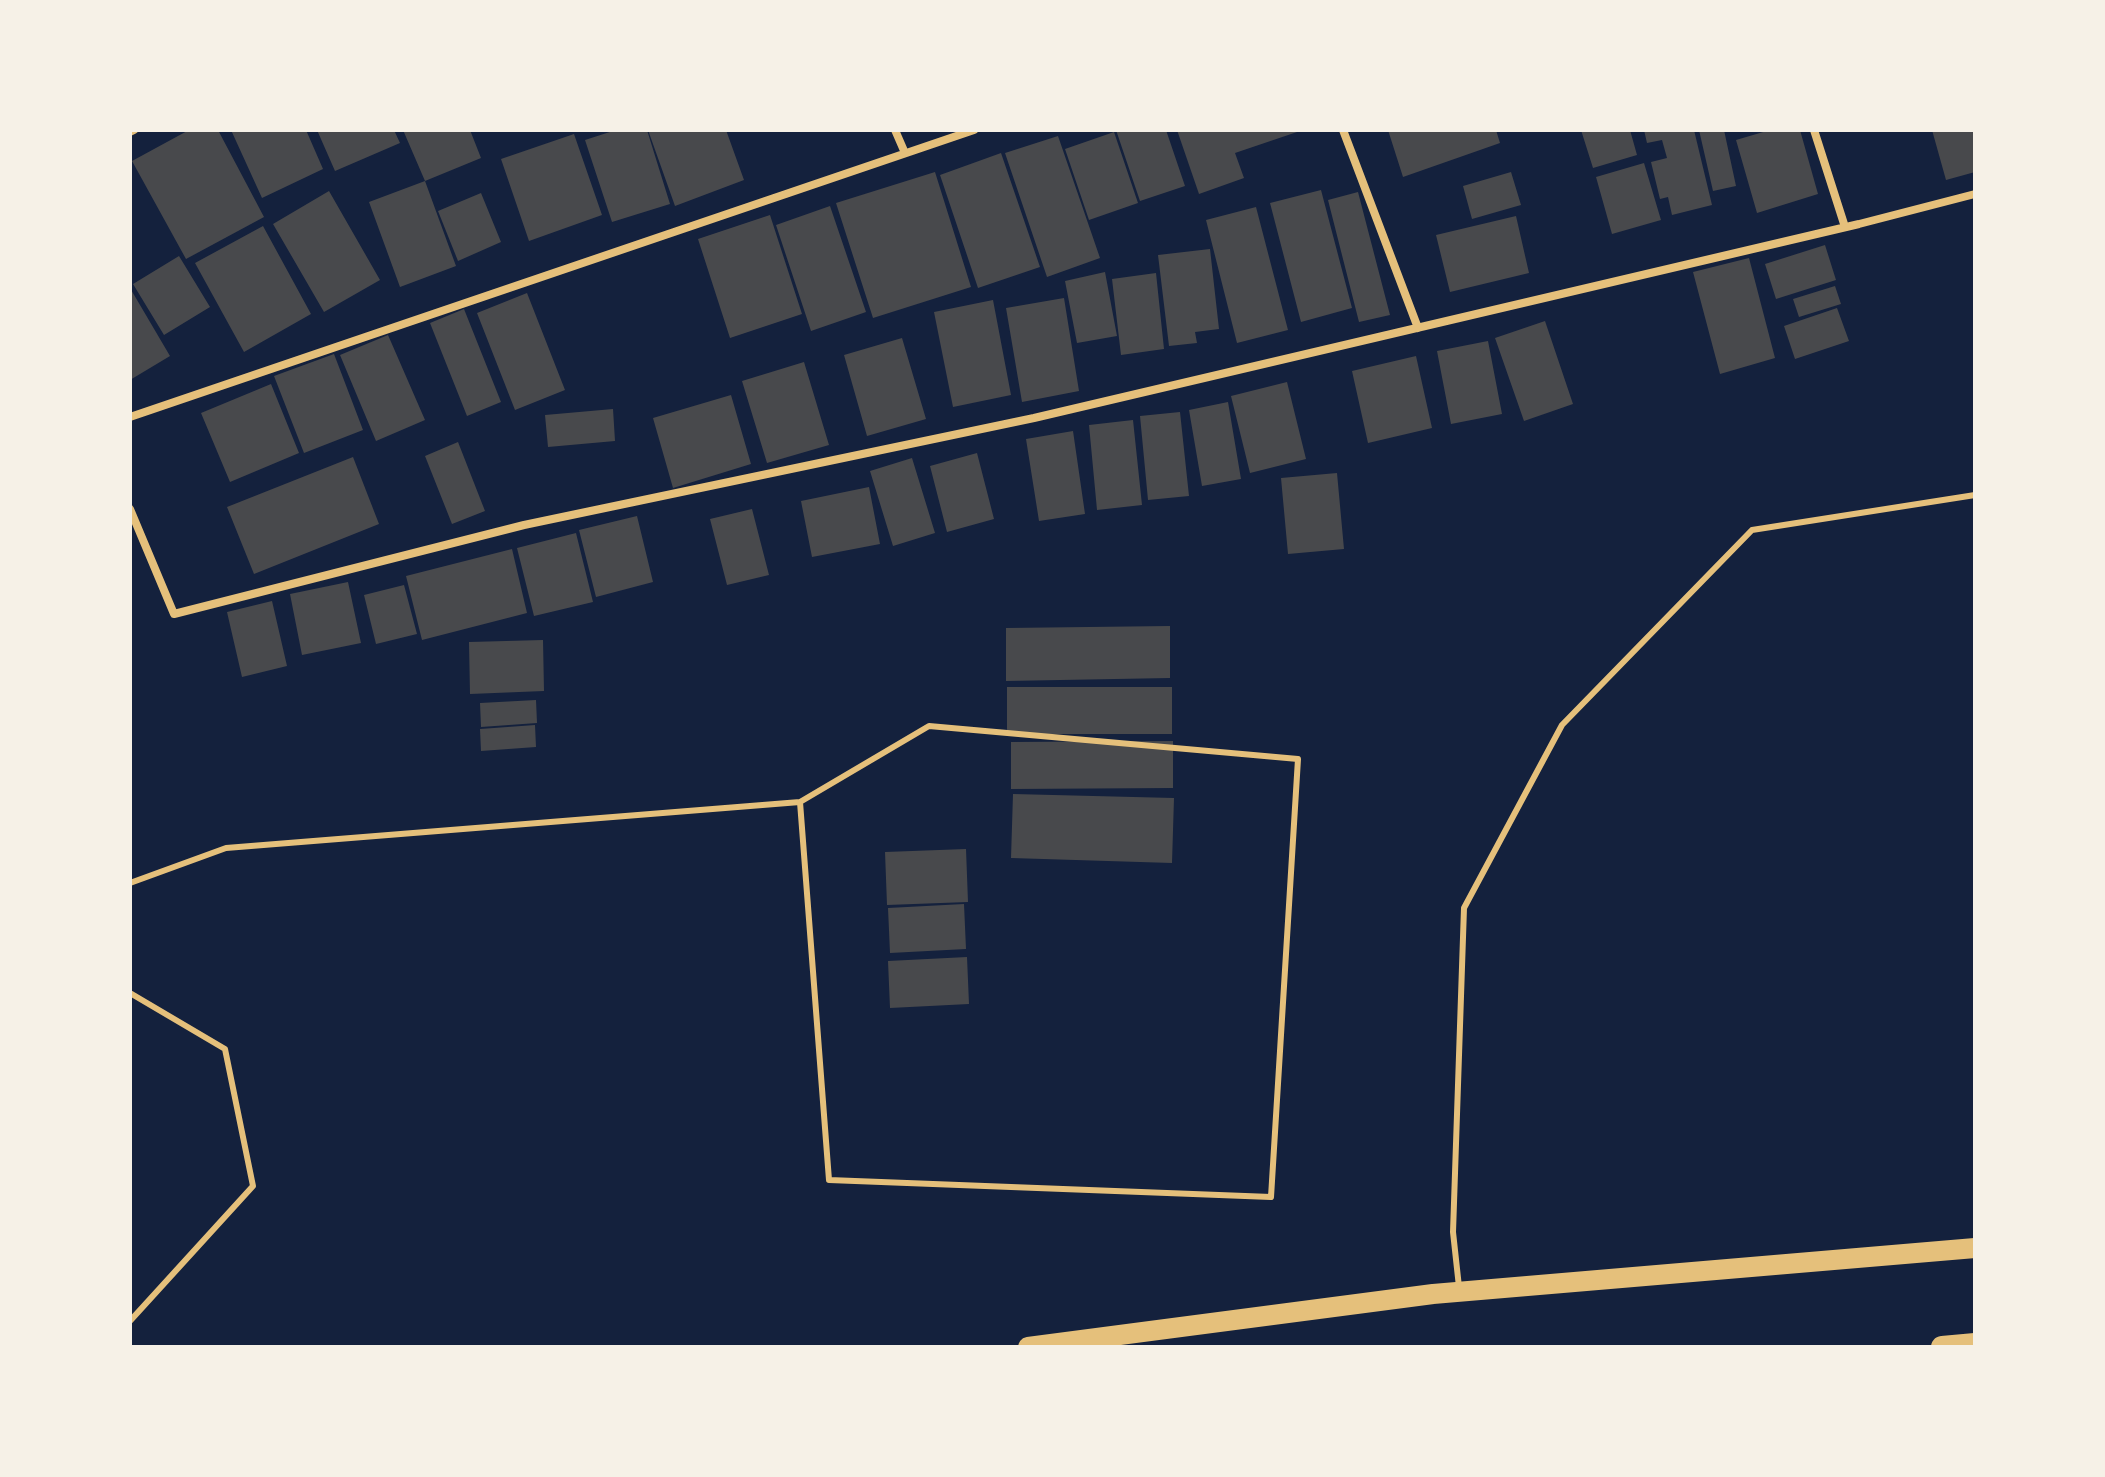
<!DOCTYPE html>
<html>
<head>
<meta charset="utf-8">
<style>
	body { margin:0 }
	#map { position:relative; width:2105px; height:1477px; overflow:hidden; background:#14213d; font-family:Mulish,sans-serif }
	canvas { display:block }
	.frame { position:absolute; inset:0; border:132px solid #f6f1e7; pointer-events:none }
</style>
</head>
<body>
<div id="map">
<canvas width="2105" height="1477"></canvas>
<div class="frame"></div>
</div>
<script>
const context = document.querySelector('canvas').getContext('2d');
context.lineJoin = 'round';
function fill(path, color) { context.fillStyle = color; context.fill(path, 'evenodd'); }
function strokePath(path, color, width, dash) { context.strokeStyle = color; context.lineWidth = width; context.lineCap = dash ? 'butt' : 'round'; context.setLineDash(dash || []); context.stroke(path); }
const building = new Path2D(`
	M 189,130 L 218,130 L 264,217 L 186,259 L 132,161 Z
	M 231,130 L 306,130 L 323,169 L 262,198 Z
	M 317,130 L 394,130 L 400,143 L 335,171 Z
	M 403,130 L 470,130 L 481,158 L 425,181 Z
	M 616,130 L 647,130 L 670,204 L 612,222 L 585,140 Z
	M 648,130 L 726,130 L 744,180 L 675,206 Z
	M 1116,130 L 1166,130 L 1185,186 L 1140,201 Z
	M 1177,130 L 1300,130 L 1300,131 L 1235,153 L 1244,178 L 1199,194 Z
	M 1388,130 L 1496,130 L 1500,143 L 1403,177 Z
	M 1581,130 L 1630,130 L 1637,155 L 1593,168 Z
	M 1644,130 L 1694,130 L 1712,205 L 1672,215 L 1668,197 L 1660,199 L 1651,162 L 1667,158 L 1662,140 L 1647,143 Z
	M 1699,130 L 1724,130 L 1736,186 L 1713,191 Z
	M 1770,130 L 1800,130 L 1818,194 L 1757,213 L 1736,140 Z
	M 1932,130 L 1975,130 L 1975,172 L 1946,180 Z
	M 1114,132 L 1138,203 L 1089,220 L 1065,149 Z
	M 574,134 L 602,215 L 529,241 L 501,159 Z
	M 1058,136 L 1100,258 L 1047,277 L 1005,153 Z
	M 1001,153 L 1040,267 L 978,288 L 940,175 Z
	M 1644,163 L 1661,220 L 1612,234 L 1596,177 Z
	M 935,172 L 971,287 L 873,318 L 836,203 Z
	M 1511,172 L 1521,205 L 1472,219 L 1463,186 Z
	M 425,181 L 456,266 L 400,287 L 369,202 Z
	M 1321,190 L 1352,308 L 1301,322 L 1270,203 Z
	M 329,191 L 380,280 L 324,312 L 273,224 Z
	M 1358,192 L 1390,315 L 1359,322 L 1328,200 Z
	M 481,193 L 501,242 L 458,261 L 438,211 Z
	M 830,206 L 866,312 L 811,331 L 776,225 Z
	M 1256,207 L 1288,330 L 1237,343 L 1206,220 Z
	M 770,215 L 802,314 L 730,338 L 698,239 Z
	M 1516,216 L 1529,273 L 1450,292 L 1436,235 Z
	M 263,226 L 311,314 L 244,352 L 195,263 Z
	M 1825,245 L 1836,280 L 1776,299 L 1765,264 Z
	M 1210,249 L 1219,329 L 1195,332 L 1197,343 L 1169,346 L 1158,255 Z
	M 179,256 L 210,307 L 164,335 L 133,284 Z
	M 1749,258 L 1775,358 L 1720,374 L 1693,272 Z
	M 1105,272 L 1117,336 L 1077,343 L 1065,281 Z
	M 1156,273 L 1164,349 L 1121,355 L 1112,279 Z
	M 1835,286 L 1841,304 L 1799,317 L 1793,299 Z
	M 130,288 L 170,356 L 130,380 Z
	M 527,293 L 565,390 L 515,410 L 477,313 Z
	M 1064,298 L 1079,391 L 1022,402 L 1006,308 Z
	M 993,300 L 1011,395 L 953,407 L 934,312 Z
	M 1837,308 L 1849,341 L 1795,359 L 1784,326 Z
	M 464,309 L 501,402 L 467,416 L 430,323 Z
	M 1545,321 L 1573,404 L 1524,421 L 1495,338 Z
	M 388,335 L 425,420 L 376,441 L 340,355 Z
	M 902,338 L 926,419 L 867,436 L 844,355 Z
	M 1488,341 L 1502,414 L 1451,424 L 1437,351 Z
	M 334,354 L 363,430 L 304,453 L 274,376 Z
	M 1416,356 L 1432,428 L 1368,443 L 1352,371 Z
	M 804,362 L 829,445 L 767,463 L 742,381 Z
	M 1287,382 L 1306,459 L 1250,473 L 1231,396 Z
	M 271,384 L 299,453 L 230,482 L 201,413 Z
	M 731,395 L 751,464 L 673,488 L 653,418 Z
	M 1228,402 L 1241,479 L 1202,486 L 1189,410 Z
	M 613,409 L 615,441 L 548,447 L 545,415 Z
	M 1180,412 L 1189,496 L 1148,500 L 1140,416 Z
	M 1133,420 L 1142,505 L 1097,510 L 1089,425 Z
	M 1073,431 L 1085,514 L 1039,521 L 1026,439 Z
	M 458,442 L 485,511 L 452,524 L 425,456 Z
	M 977,453 L 994,519 L 947,532 L 930,466 Z
	M 353,457 L 379,524 L 254,574 L 227,507 Z
	M 912,458 L 935,533 L 893,546 L 870,471 Z
	M 1337,473 L 1344,549 L 1288,554 L 1281,478 Z
	M 869,487 L 880,544 L 812,557 L 801,501 Z
	M 752,509 L 769,575 L 727,585 L 710,519 Z
	M 637,516 L 653,582 L 596,597 L 579,530 Z
	M 576,533 L 593,602 L 534,616 L 517,548 Z
	M 512,549 L 527,613 L 422,640 L 406,576 Z
	M 348,582 L 361,643 L 302,655 L 290,594 Z
	M 404,585 L 417,634 L 376,644 L 364,595 Z
	M 272,601 L 287,666 L 242,677 L 227,612 Z
	M 1170,626 L 1170,678 L 1006,681 L 1006,628 Z
	M 543,640 L 544,691 L 470,694 L 469,642 Z
	M 1007,687 L 1172,687 L 1172,734 L 1007,734 Z
	M 536,700 L 537,723 L 481,727 L 480,703 Z
	M 535,725 L 536,747 L 481,751 L 480,729 Z
	M 1173,741 L 1173,788 L 1011,789 L 1011,742 Z
	M 1013,794 L 1174,798 L 1172,863 L 1011,858 Z
	M 966,849 L 968,902 L 887,905 L 885,852 Z
	M 964,904 L 966,949 L 890,953 L 888,908 Z
	M 967,957 L 969,1004 L 890,1008 L 888,961 Z`);
const service = new Path2D(`
	M 130,883 L 226,848 L 800,802 L 929,726 L 1298,759 L 1271,1197 L 829,1180 L 800,802
	M 130,993 L 225,1049 L 253,1186 L 130,1321
	M 1459,1287 L 1453,1232 L 1464,908 L 1562,725 L 1752,530 L 1975,495`);
const minor = new Path2D(`
	M 895,130 L 905,153
	M 1343,130 L 1418,328
	M 1814,130 L 1845,227
	M 130,132 L 134,130
	M 130,417 L 974,130
	M 130,509 L 174,614 L 524,525 L 1034,418 L 1859,224 L 1975,194`);
const primary = new Path2D(`
	M 1028,1347 L 1433,1294 L 1975,1248`);
const trunk = new Path2D(`
	M 1942,1347 L 1975,1344`);
fill(building, '#48494c');
strokePath(service, '#e5c07b', 6);
strokePath(minor, '#e5c07b', 8);
strokePath(primary, '#e5c07b', 20);
strokePath(trunk, '#e5c07b', 22);
</script>
</body>
</html>
